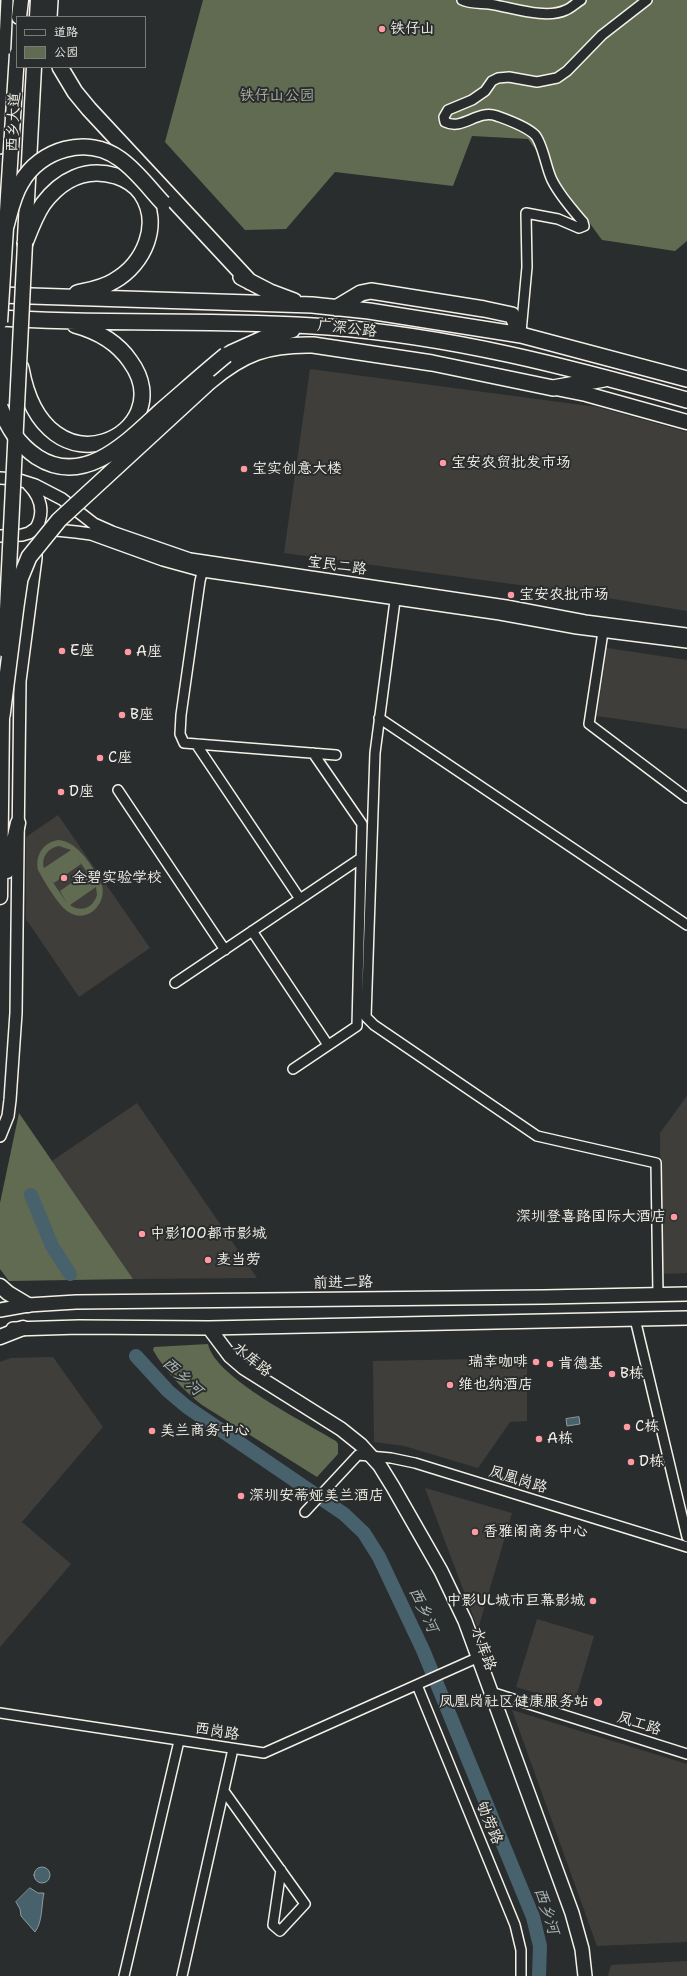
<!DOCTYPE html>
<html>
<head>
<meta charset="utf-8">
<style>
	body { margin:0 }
	#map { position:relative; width:687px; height:1976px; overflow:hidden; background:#2a2d2e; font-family:"Shantell Sans","LXGW WenKai TC",sans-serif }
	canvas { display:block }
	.legend { position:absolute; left:16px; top:16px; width:130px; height:52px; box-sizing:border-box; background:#2a2d2e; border:1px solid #7b7b78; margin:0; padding:5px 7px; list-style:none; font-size:12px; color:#f4f1e8 }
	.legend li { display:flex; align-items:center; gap:8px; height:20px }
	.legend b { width:20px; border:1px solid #7b7b78 }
</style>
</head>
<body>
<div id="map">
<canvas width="687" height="1976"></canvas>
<ul class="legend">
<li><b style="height:5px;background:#2a2d2e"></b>道路</li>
<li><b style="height:11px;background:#606b52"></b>公园</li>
</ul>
</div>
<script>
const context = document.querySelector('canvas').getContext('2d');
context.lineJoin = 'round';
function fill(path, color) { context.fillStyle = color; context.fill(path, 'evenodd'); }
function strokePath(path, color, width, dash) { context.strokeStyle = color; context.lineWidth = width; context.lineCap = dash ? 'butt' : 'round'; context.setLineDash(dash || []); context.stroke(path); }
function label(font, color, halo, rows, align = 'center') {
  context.font = font + ' "Shantell Sans","LXGW WenKai TC",sans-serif'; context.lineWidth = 4; context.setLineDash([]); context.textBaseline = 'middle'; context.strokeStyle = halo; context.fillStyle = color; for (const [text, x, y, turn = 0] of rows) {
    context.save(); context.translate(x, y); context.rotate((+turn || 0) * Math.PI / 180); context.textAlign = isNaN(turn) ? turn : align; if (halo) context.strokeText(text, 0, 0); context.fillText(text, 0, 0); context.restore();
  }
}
const built = new Path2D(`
	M 310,369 L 597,407 L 687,432 L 687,611 L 571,592 L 284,553 Z
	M 607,648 L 687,660 L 687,729 L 597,716 Z
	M 58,815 L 150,948 L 79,997 L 26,919 L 26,837 Z
	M 687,1096 L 687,1273 L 661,1274 L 660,1133 Z
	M 137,1103 L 168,1148 L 257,1278 L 133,1279 L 52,1161 Z
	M 53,1357 L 103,1427 L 22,1522 L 71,1564 L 0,1647 L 0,1362 L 11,1358 Z
	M 527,1358 L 527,1421 L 510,1422 L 478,1468 L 404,1446 L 374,1442 L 373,1361 Z
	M 425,1488 L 512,1513 L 478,1629 Z
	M 537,1619 L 594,1636 L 574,1704 L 516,1687 Z
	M 512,1710 L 687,1764 L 687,1942 L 597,1946 Z
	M 687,1961 L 687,1976 L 608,1976 L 611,1965 Z`);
const green = new Path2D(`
	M 203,0 L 687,0 L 687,241 L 675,251 L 602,240 L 528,139 L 472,136 L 453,186 L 335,172 L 286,229 L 245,230 L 165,142 Z
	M 58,840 C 78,841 94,868 102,885 C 107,905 86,925 67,911 C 57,903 44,881 38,870 C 35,855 43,843 58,840 ZM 59,846 L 71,850 L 44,868 C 41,857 48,848 59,846 ZM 77,858 L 87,872 L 60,891 L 67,903 L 52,881 L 54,883 L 81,864 ZM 96,887 L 97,895 C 93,908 81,913 70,905 Z
	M 19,1113 L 133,1279 L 9,1281 L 0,1269 L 0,1203 Z
	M 208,1344 C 215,1378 305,1422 336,1441 L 338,1444 L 338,1454 L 317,1477 L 202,1405 C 183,1390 165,1371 153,1350 L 154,1347 Z`);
const water = new Path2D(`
	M 579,1417 L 580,1424 L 567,1426 L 566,1419 Z
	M34 1875a8 8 0 1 1 16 0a8 8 0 1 1-16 0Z
	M 30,1888 L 38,1893 L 44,1893 C 41,1906 43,1921 35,1932 L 21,1916 L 20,1909 L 16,1902 Z`);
const river = new Path2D(`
	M 31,1195 L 52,1246 L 70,1274
	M 136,1356 L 168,1391 L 187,1407 L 344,1514 L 364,1533 L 379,1557 L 423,1650 L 533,1917 L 540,1946 L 539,1976`);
const minor = new Path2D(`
	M 462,0 C 470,4 480,3 489,4 C 511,7 545,20 566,10 C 571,8 576,3 581,0
	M 521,332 L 527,267 L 526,213 L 558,219 L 579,228 L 584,226 L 583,222 C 572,209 560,196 552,180 C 546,168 543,144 535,135 C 526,126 508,120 497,116 C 477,109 463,131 445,122 L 444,117 L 448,110 L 472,100 L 485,91 L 492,81 L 498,78 L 509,77 L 537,82 L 557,78 L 567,71 L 602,35 L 647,0
	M 204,565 L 200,581 L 181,715 L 180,734 L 184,743 L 336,755
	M 396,593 L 375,753 L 366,1017 L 374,1025 L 537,1136 L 656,1163 L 658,1295
	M 603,632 L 589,724 L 687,798
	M 379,718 L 687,925
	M 196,744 L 300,899
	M 118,790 L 225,950
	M 252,931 L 328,1045
	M 175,983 L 361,858
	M 293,1069 L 357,1026 L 362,824 L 313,753
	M 635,1319 L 687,1537
	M 305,1512 L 358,1455 L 391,1458 L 415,1463 L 687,1547
	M 417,1685 L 515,1925 L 521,1950 L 521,1976
	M 491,1692 L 687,1754
	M 0,1713 L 264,1753 L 479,1657
	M 224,1791 L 305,1904 L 280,1931 L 273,1925 L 281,1870
	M 124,1976 L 179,1741
	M 182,1976 L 233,1749`);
const tertiary = new Path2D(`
	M 0,148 L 7,0
	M 0,478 L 16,479 L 35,485 L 62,499 L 94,524 L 112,532 L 190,559 L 506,606 L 585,621 L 687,634
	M 28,484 C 41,497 45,512 36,528
	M 0,536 L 22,535 L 29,533 L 36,528 L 76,532 L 91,534 L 163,560 L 203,571 L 500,614 L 577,628 L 687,642
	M 0,1136 L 8,1116 L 10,1100 L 16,1013 L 20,681 L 36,558 L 36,546`);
const secondary = new Path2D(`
	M 0,1310 L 28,1305 L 76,1302 L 544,1297 L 687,1294
	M 209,1328 L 230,1356 L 244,1368 L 341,1429 L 361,1445 L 380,1466 L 393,1487 L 441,1571 L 465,1621 L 572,1913 L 582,1949 L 585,1976
	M 13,1329 L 79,1327 L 209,1328 L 687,1318`);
const primary = new Path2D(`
	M 19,17 L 21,0
	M 37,17 L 38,0
	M 25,238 L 34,67
	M 556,388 L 586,394 L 687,422
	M 7,871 L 18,823
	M 0,897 L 2,716
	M 0,1286 L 8,1293 L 28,1305
	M 0,1337 L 23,1328`);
const trunk = new Path2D(`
	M 49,17 L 50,0
	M 60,67 L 75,92 L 89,109 L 250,282
	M 25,243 C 30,230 35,216 43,204 C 61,180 86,167 116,176 C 125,179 135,185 141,193 C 162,224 144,264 114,281 C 103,288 90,290 77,293
	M 241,277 L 270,292 L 294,301
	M 0,295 L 312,305 L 369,311 L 521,335 L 687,379
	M 336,308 L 361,293 L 371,291 L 484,309 L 512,315 L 521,335
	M 0,318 C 109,325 219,319 328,327 C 451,336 569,367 687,400
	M 231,353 L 271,335 L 292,330
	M 21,368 C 45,502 183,433 130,361 C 117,342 97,331 75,325
	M 209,382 C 243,353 268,344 313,345 L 432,363 L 553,388 L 604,379`);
const primaryBridge = new Path2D(`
	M 0,322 L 17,54
	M 5,650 L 25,243`);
const trunkBridge = new Path2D(`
	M 6,226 C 10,212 13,196 21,183 C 40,149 87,135 120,159 C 137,171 149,188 163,203
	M 0,407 C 8,428 18,444 37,457 C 85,488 129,440 162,410 C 183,392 204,373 226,355
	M 2,716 L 16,606 L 20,579 L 29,557 L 59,520 L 209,382`);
const markers = [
	[382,29,4,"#ff9aa2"],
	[443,463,4,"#ff9aa2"],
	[244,469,4,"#ff9aa2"],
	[511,595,4,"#ff9aa2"],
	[62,651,4,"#ff9aa2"],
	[128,652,4,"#ff9aa2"],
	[122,715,4,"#ff9aa2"],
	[100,758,4,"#ff9aa2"],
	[61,792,4,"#ff9aa2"],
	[64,878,4,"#ff9aa2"],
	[674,1217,4,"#ff9aa2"],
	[142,1234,4,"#ff9aa2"],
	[208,1260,4,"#ff9aa2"],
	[536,1362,4,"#ff9aa2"],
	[550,1364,4,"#ff9aa2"],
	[612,1374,4,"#ff9aa2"],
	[450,1385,4,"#ff9aa2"],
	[627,1427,4,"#ff9aa2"],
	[152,1431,4,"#ff9aa2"],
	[539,1439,4,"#ff9aa2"],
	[631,1462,4,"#ff9aa2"],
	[241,1496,4,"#ff9aa2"],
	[475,1532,4,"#ff9aa2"],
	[593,1601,4,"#ff9aa2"],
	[598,1702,5,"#ff9aa2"]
];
const poiNames = [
	["铁仔山",390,29],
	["宝安农贸批发市场",451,463],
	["宝实创意大楼",252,469],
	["宝安农批市场",519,595],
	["E座",70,651],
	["A座",136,652],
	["B座",130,715],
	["C座",108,758],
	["D座",69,792],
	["金碧实验学校",72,878],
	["深圳登喜路国际大酒店",666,1217,"right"],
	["中影100都市影城",150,1234],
	["麦当劳",216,1260],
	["瑞幸咖啡",528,1362,"right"],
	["肯德基",558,1364],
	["B栋",620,1374],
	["维也纳酒店",458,1385],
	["C栋",635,1427],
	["美兰商务中心",160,1431],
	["A栋",547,1439],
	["D栋",639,1462],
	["深圳安蒂娅美兰酒店",249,1496],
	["香雅阁商务中心",483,1532],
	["中影UL城市巨幕影城",585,1601,"right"],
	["凤凰岗社区健康服务站",589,1702,"right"]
];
const parkNames = [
	["铁仔山公园",277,96]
];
const streetNames = [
	["西乡大道",14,122,-87],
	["广深公路",347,329,6],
	["宝民二路",337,566,8],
	["前进二路",343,1283,-1],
	["水库路",252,1360,39],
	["凤凰岗路",518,1480,17],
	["水库路",483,1649,70],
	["凤工路",639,1724,18],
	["西岗路",217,1732,9],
	["劬劳路",489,1823,67]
];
const waterNames = [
	["西乡河",182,1377,43],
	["西乡河",423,1610,65],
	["西乡河",546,1911,72]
];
fill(built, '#403e3b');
fill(green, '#606b52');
fill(water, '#48626d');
strokePath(water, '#8d9b9e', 1);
strokePath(river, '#48626d', 14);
strokePath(minor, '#f4f1e8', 12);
strokePath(tertiary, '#f4f1e8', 14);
strokePath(secondary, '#f4f1e8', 16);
strokePath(primary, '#f4f1e8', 17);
strokePath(trunk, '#f4f1e8', 18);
strokePath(minor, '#2a2d2e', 9);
strokePath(tertiary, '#2a2d2e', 11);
strokePath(secondary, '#2a2d2e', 13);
strokePath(primary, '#2a2d2e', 14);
strokePath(trunk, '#2a2d2e', 15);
strokePath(primaryBridge, '#f4f1e8', 17, []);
strokePath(trunkBridge, '#f4f1e8', 18, []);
strokePath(primaryBridge, '#2a2d2e', 14);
strokePath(trunkBridge, '#2a2d2e', 15);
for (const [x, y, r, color] of markers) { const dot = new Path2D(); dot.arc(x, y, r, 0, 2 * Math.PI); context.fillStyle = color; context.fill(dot); strokePath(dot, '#2a2d2e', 1.5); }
label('15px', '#f4f1e8', '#2a2d2e', poiNames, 'left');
label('15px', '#b1b5a4', '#2a2d2e', parkNames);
label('15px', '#f4f1e8', '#2a2d2e', streetNames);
label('italic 16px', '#afb8b7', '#2a2d2e', waterNames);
</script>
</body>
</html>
